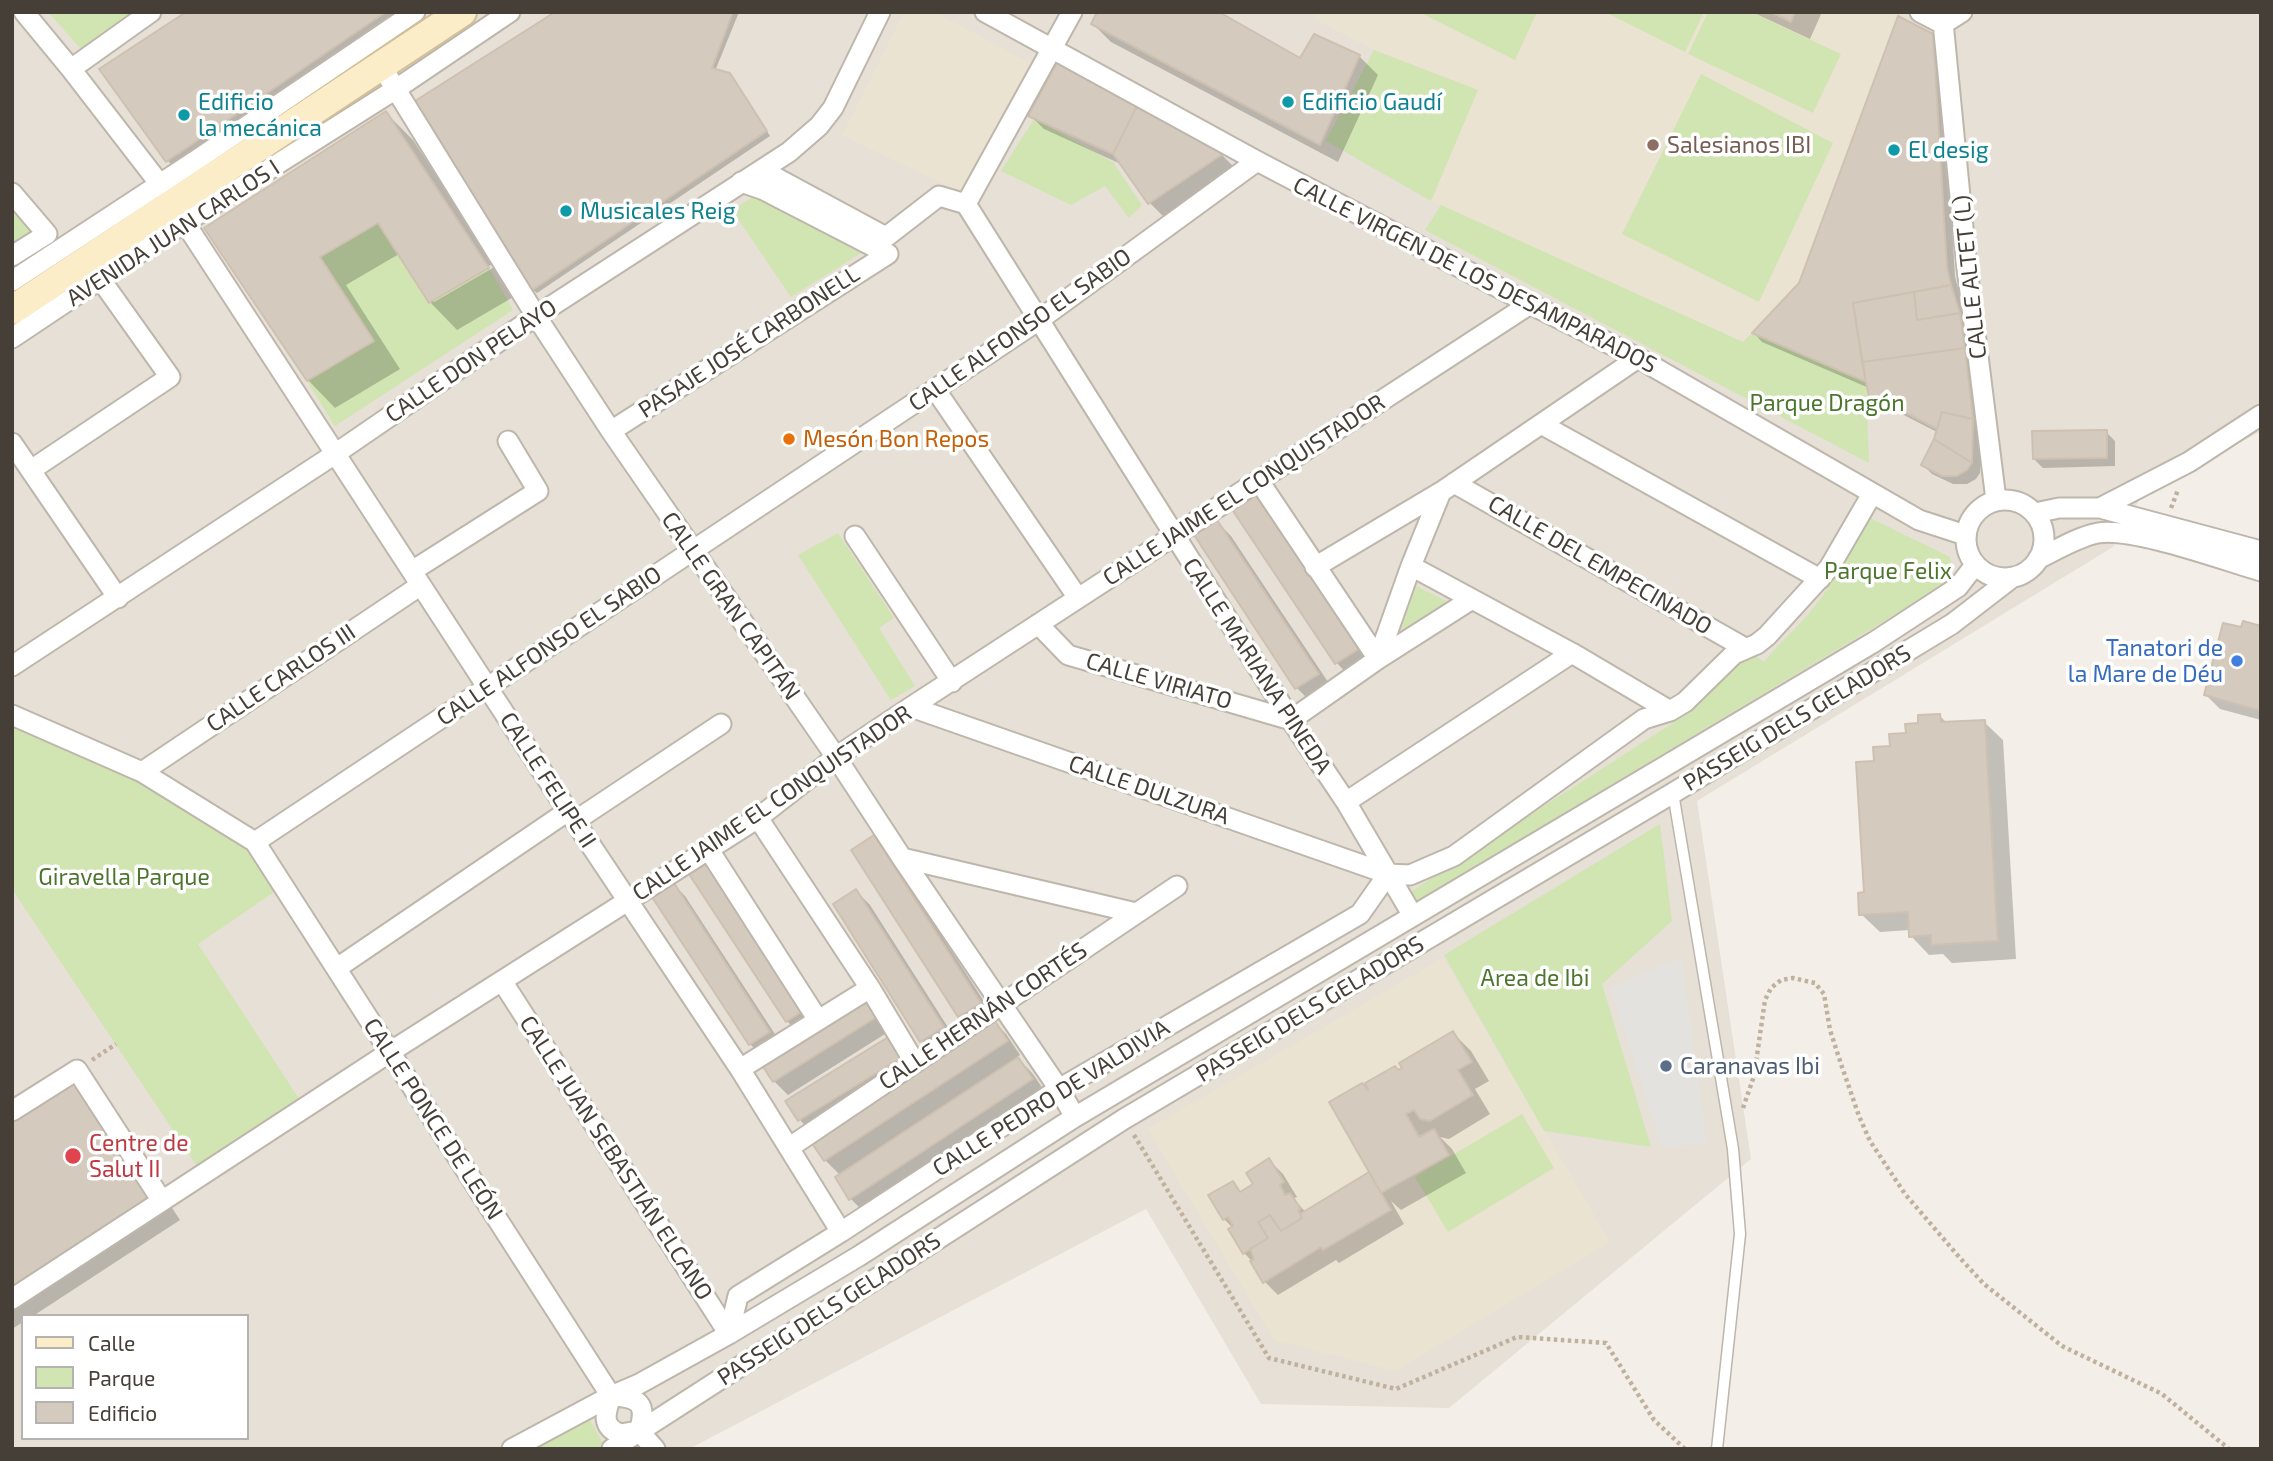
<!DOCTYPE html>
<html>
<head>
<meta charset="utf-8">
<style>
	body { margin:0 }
	#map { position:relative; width:2273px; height:1461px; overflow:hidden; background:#f3efe8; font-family:"Exo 2",sans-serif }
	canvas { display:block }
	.frame { position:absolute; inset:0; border:14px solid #463f37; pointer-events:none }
	.legend { position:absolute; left:21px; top:1314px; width:228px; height:126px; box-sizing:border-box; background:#fff; border:2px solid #b5b2af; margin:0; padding:9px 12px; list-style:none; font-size:21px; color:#463f37 }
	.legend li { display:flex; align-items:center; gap:14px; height:35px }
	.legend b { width:35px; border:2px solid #b5b2af }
</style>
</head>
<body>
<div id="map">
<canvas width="2273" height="1461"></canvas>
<div class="frame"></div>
<ul class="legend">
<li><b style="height:9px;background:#fcedc9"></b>Calle</li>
<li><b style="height:19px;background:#d1e5b2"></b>Parque</li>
<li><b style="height:19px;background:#d4cabd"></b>Edificio</li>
</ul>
</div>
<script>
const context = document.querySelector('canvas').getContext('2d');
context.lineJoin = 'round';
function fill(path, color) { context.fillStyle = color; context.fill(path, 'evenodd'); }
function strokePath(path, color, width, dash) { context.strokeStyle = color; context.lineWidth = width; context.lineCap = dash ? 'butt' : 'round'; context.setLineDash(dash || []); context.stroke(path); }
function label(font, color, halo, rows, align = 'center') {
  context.font = font + ' "Exo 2",sans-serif'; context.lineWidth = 7; context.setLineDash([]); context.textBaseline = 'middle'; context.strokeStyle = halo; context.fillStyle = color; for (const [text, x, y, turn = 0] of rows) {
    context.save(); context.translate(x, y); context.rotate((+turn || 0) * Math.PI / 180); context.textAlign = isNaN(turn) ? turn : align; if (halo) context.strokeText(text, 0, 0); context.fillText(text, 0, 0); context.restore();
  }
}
const residential = new Path2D(`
	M 12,12 L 2261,12 L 2261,431 L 2140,499 L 2113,547 L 1697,801 L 1751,1159 L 1449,1408 L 1261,1404 L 1146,1209 L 689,1449 L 12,1449 ZM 23,1316 L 247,1316 L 247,1438 L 23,1438 Z`);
const education = new Path2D(`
	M 904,12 L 935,12 L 1040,69 L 970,197 L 842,135 Z
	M 1317,12 L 1890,12 L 1898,16 L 1799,283 L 1743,342 L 1431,201 L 1478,90 L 1374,50 L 1316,20 Z
	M 1443,958 L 1610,1242 L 1395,1371 L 1274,1340 L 1148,1129 Z`);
const green = new Path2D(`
	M 48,12 L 127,12 L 130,16 L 82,50 Z
	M 1419,12 L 1537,12 L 1515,60 Z
	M 1605,12 L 1704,12 L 1685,52 Z
	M 1708,12 L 1751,12 L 1841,54 L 1813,113 L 1688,54 Z
	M 1374,50 L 1478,90 L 1431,201 L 1326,141 Z
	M 1701,74 L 1833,143 L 1759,302 L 1622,234 Z
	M 1034,119 L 1113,162 L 1142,205 L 1129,218 L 1105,186 L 1071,205 L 1001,171 Z
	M 764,190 L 869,248 L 791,297 L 732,210 Z
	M 12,193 L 47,234 L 12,256 Z
	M 1441,205 L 1743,342 L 1752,333 L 1866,382 L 1869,463 L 1425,230 Z
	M 378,223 L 428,303 L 489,268 L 513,310 L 335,426 L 307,381 L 373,342 L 320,257 Z
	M 1870,518 L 1950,557 C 1954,572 1947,580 1936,590 L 1414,903 L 1409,893 L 1690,712 L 1741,659 L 1752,654 L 1764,662 C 1776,646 1791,634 1805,618 C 1831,588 1850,553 1870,518 Z
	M 838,533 L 894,618 L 879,628 L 915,686 L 891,700 L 798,555 Z
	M 1416,586 L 1450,603 L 1398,639 Z
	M 12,715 L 142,772 L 255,842 L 283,886 L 198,944 L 305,1108 L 203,1175 L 12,889 Z
	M 1660,824 L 1672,921 L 1602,984 L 1651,1147 L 1544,1131 L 1444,955 Z
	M 1522,1114 L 1554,1168 L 1448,1232 L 1415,1177 Z
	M 585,1411 L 606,1449 L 512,1449 Z`);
const parking = new Path2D(`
	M 1681,957 L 1707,1144 L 1662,1147 L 1610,988 Z`);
const shadow = new Path2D(`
	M 190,12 L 419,12 L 430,28 L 195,188 L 168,161 Z
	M 558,12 L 739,12 L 715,71 L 734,79 L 770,136 L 537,293 L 533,290 Z
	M 1752,12 L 1822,12 L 1810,39 Z
	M 1093,24 L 1300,60 L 1359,56 L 1378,75 L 1338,162 L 1111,42 Z
	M 1932,35 L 1941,44 L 1955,277 L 1968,324 L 1981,429 L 1980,473 L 1976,479 L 1967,484 L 1953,484 L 1932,474 L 1923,465 L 1937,432 L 1896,411 L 1881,410 L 1871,401 L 1869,388 L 1762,342 L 1754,333 L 1801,284 Z
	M 1060,62 L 1222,155 L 1235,168 L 1163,216 L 1150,203 L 1123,165 L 1044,129 L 1030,115 Z
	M 386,113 L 413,140 L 494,263 L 434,298 L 434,302 L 496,266 L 515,296 L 457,330 L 430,302 L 399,254 L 346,285 L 400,369 L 335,408 L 308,380 L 206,229 Z
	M 2106,432 L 2115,441 L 2115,466 L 2043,468 L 2034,459 Z
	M 1271,511 L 1371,663 L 1350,677 L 1337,663 L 1236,512 Z
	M 1217,522 L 1231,536 L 1332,688 L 1311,702 L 1297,688 L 1196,536 Z
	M 2261,628 L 2261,720 L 2220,709 L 2206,695 L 2243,630 Z
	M 1939,715 L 1948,724 L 1984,722 L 2003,740 L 2016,959 L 1952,963 L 1943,954 L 1929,955 L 1911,936 L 1910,930 L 1880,932 L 1861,914 L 1866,894 L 1875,763 L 1920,725 Z
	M 874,838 L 887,851 L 994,1017 L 991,1019 L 1006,1034 L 1020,1055 L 1017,1057 L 1032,1073 L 1046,1093 L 864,1212 L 851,1199 L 841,1176 L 825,1160 L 811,1139 L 813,1134 L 800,1120 L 788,1101 L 893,1036 L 918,1069 L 938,1057 L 922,1041 L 856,891 L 870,905 L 958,1043 L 975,1032 L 959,1016 L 854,850 Z
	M 690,872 L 821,1025 L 867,997 L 893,1029 L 788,1095 L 774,1081 L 766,1060 L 750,1044 L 653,895 L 672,883 L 685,896 L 784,1048 L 803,1037 L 787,1021 Z
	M 1453,1033 L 1471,1051 L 1489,1081 L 1475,1089 L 1490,1114 L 1449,1139 L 1440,1137 L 1452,1149 L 1466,1173 L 1401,1210 L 1391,1201 L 1404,1224 L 1339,1263 L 1336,1260 L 1278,1295 L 1264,1281 L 1252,1261 L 1244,1253 L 1233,1228 L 1224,1219 L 1232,1183 L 1242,1193 L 1255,1185 L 1269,1160 L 1283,1174 L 1297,1197 L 1293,1199 L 1306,1212 L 1374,1180 L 1372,1095 L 1399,1072 Z
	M 95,1090 L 180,1220 L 33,1316 L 23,1316 L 23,1322 L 12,1329 L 12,1113 Z`);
const building = new Path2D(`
	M 186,12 L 386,12 L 166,162 L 99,69 Z
	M 555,12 L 733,12 L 712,68 L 730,73 L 767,131 L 531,291 L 415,101 Z
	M 1097,12 L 1219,12 L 1300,58 L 1314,34 L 1360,55 L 1320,145 L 1091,24 Z
	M 1771,12 L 1795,12 L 1791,22 Z
	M 1898,16 L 1933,34 L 1947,267 L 1951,285 L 1853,303 L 1866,382 L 1752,333 L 1799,283 Z
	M 1059,59 L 1138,104 L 1113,154 L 1028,116 Z
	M 1138,104 L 1223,154 L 1148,204 L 1113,154 Z
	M 386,111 L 489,268 L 429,303 L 378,223 L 320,257 L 374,341 L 307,381 L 204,228 Z
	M 1951,285 L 1960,313 L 1917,320 L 1914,292 Z
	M 1914,292 L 1917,320 L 1960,313 L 1965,348 L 1862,362 L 1853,303 Z
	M 1965,348 L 1973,419 L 1942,412 L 1937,429 L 1885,402 L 1870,402 L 1862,362 Z
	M 1942,412 L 1973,419 L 1972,463 L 1934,439 Z
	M 2107,430 L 2107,458 L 2033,459 L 2032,431 Z
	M 1934,439 L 1972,463 L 1967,470 L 1957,476 L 1942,476 L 1921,465 Z
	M 1257,495 L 1359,649 L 1335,664 L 1233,511 Z
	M 1217,520 L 1319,674 L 1295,689 L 1194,535 Z
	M 2243,621 L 2261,626 L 2261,711 L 2204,695 L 2223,623 L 2241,627 Z
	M 1940,714 L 1941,722 L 1985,720 L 1998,941 L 1931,945 L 1931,935 L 1909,937 L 1908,912 L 1859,915 L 1858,893 L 1864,892 L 1856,762 L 1874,761 L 1873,747 L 1890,746 L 1889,734 L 1906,733 L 1905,724 L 1918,723 L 1918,715 Z
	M 874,835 L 981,1003 L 958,1017 L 851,850 Z
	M 709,857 L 807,1008 L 786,1022 L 687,871 Z
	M 672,880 L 770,1032 L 749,1045 L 650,894 Z
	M 856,889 L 944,1027 L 920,1042 L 833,904 Z
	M 867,995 L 880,1015 L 773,1082 L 760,1062 Z
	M 993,1018 L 1008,1041 L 824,1161 L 809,1139 Z
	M 1453,1031 L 1472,1062 L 1458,1070 L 1473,1095 L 1430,1121 L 1420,1119 L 1414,1110 L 1406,1114 L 1419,1137 L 1434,1129 L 1449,1155 L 1381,1193 L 1329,1102 L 1362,1083 L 1368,1090 L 1365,1083 L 1395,1066 L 1398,1070 L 1402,1068 L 1399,1063 Z
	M 893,1034 L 906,1055 L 798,1121 L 785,1101 Z
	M 1018,1057 L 1033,1079 L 849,1200 L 835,1177 Z
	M 77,1070 L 162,1201 L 12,1299 L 12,1111 Z
	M 1269,1158 L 1284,1182 L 1280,1185 L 1285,1195 L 1290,1193 L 1301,1209 L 1298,1210 L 1302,1218 L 1281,1231 L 1270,1215 L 1258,1222 L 1268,1238 L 1243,1254 L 1228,1229 L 1233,1226 L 1228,1217 L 1223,1220 L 1208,1195 L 1233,1181 L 1240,1192 L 1253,1184 L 1246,1173 Z
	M 1369,1172 L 1391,1210 L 1323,1250 L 1321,1247 L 1263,1283 L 1250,1261 L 1254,1259 L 1250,1249 L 1268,1238 L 1258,1222 L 1270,1215 L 1281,1231 L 1302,1218 L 1300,1214 Z`);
const path = new Path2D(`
	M 2171,508 L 2178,490
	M 92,1060 L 116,1044
	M 1743,1108 L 1754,1076 L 1765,1000 L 1771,988 L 1781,980 L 1793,978 L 1815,983 L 1824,994 L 1830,1030 L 1841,1064 L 1859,1116 L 1870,1141 L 1905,1194 L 1960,1258 L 1984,1284 L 2062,1346 L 2162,1394 L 2229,1449
	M 1134,1135 L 1269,1358 L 1396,1389 L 1517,1337 L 1606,1343 L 1654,1420 L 1685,1449`);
const lane = new Path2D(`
	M 1673,793 L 1733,1149 L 1740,1234 L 1717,1449`);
const street = new Path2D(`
	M 24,12 L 71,69 L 159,183 L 568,811 L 740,1069 L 841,1232
	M 985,12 L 1257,161 L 1530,304 L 1638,358 L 1919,520 L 1965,535
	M 1920,12 L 1943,24 L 1962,12
	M 1942,12 L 1967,268 L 1996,500
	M 382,67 L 536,316 L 611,431 L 836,757 L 902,858 L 1059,1089 L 1075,1117
	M 71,69 L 151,12
	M 762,170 L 886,237 L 939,196 L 966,204
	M 741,182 L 764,190 L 888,254
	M 12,193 L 47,234 L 12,256
	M 966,204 L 1291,720 L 1346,802 L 1413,916
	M 966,204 L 1072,12
	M 12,281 L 198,159 L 415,12
	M 12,338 L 184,223 L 396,89 L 510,12
	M 935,389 L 1078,598
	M 1541,424 L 1820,579
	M 611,431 L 888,254
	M 12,443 L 118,598
	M 31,470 L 170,377 L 101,280
	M 1259,481 L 1378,659 L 1472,599
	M 1454,483 L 1745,648
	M1966 539a39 39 0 1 1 78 0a39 39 0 1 1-78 0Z
	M 2100,508 L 2189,462 L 2261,415
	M 2035,513 L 2059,508 L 2100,508 L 2261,551
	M 855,536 L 952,682
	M 2038,559 C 2057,550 2077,537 2098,533 C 2133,527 2223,560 2261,571
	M 1411,566 L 1572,653 L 1670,711
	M 1315,567 L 1441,492
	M 412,571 L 538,491 L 508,441
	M 1038,624 L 1068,655 L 1291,720 L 1378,659 L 1411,566 L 1441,492 L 1638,358
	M 12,666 L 335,454 L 536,316 L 789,152 L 819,126 L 833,108 L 880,12
	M 911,707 L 1388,874 L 1410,875 L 1454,856 L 1644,719 L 1670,711 L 1685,702 L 1734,654 L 1757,644 L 1767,636 L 1829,568 L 1872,494
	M 12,715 L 142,772 L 255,842 L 611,1396
	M 142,772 L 421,585
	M 1346,802 L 1572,653
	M 758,818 L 870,988 L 915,1063
	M 575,821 L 721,724
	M 255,842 L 1039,320 L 1257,161
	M 709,850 L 818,1020
	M 902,858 L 1136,913
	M 337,968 L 568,811
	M 502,981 L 729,1334
	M 740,1069 L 870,988
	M 12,1111 L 77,1070 L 162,1201
	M 790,1147 L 1177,886
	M 12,1299 L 390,1052 L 758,818 L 836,757 L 911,707 L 1530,304
	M 729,1334 L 738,1296 L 841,1232 L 1059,1089 L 1360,914 L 1388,874
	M 611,1396 C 606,1412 600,1426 620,1434 L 638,1431
	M 612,1396 C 638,1397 648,1403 639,1431
	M 639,1431 L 655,1449
	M 512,1449 L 611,1396 L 639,1384 L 729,1334 L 859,1256 L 1075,1117 L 1874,642 L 1958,587 L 1975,565
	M 612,1449 L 1124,1119 L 1673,793 L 1952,624 L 2013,577`);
const secondary = new Path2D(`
	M 12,310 L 462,12`);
const markers = [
	[1288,102,7,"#0f9aa8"],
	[184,115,7,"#0f9aa8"],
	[1653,145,7,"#8d6e63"],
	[1894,150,7,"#0f9aa8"],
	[566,211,7,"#0f9aa8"],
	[789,439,7,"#e8710a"],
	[2237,661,7,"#3f7fe0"],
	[1666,1066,7,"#5c6f8a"],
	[73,1156,9,"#e0444e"]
];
const cultureNames = [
	["Edificio",198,102],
	["la mecánica",198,128],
	["Edificio Gaudí",1302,102],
	["El desig",1908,150],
	["Musicales Reig",580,211]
];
const educationNames = [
	["Salesianos IBI",1667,145]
];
const streetNames = [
	["AVENIDA JUAN CARLOS I",173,233,-33],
	["CALLE VIRGEN DE LOS DESAMPARADOS",1475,275,27],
	["CALLE ALTET (L)",1970,277,-96],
	["CALLE ALFONSO EL SABIO",1020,330,-35],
	["PASAJE JOSÉ CARBONELL",749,342,-33],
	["CALLE DON PELAYO",471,361,-34],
	["CALLE JAIME EL CONQUISTADOR",1244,490,-33],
	["CALLE DEL EMPECINADO",1600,565,30],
	["CALLE GRAN CAPITÁN",731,606,55],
	["CALLE ALFONSO EL SABIO",549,646,-34],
	["CALLE MARIANA PINEDA",1257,666,57],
	["CALLE CARLOS III",281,678,-34],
	["CALLE VIRIATO",1159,681,16],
	["PASSEIG DELS GELADORS",1797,718,-31],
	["CALLE FELIPE II",548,780,57],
	["CALLE DULZURA",1149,790,19],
	["CALLE JAIME EL CONQUISTADOR",772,803,-34],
	["PASSEIG DELS GELADORS",1310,1009,-31],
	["CALLE HERNÁN CORTÉS",983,1016,-34],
	["CALLE PEDRO DE VALDIVIA",1051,1098,-32],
	["CALLE PONCE DE LEÓN",433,1119,57],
	["CALLE JUAN SEBASTIÁN ELCANO",616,1158,57],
	["PASSEIG DELS GELADORS",829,1309,-33]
];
const parkNames = [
	["Parque Dragón",1827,403],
	["Parque Felix",1888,571],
	["Giravella Parque",124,877],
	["Area de Ibi",1535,978]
];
const foodNames = [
	["Mesón Bon Repos",803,439]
];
const shopNames = [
	["Tanatori de",2223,648],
	["la Mare de Déu",2223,674]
];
const serviceNames = [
	["Caranavas Ibi",1680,1066]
];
const healthNames = [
	["Centre de",89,1143],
	["Salut II",89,1169]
];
fill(residential, '#e6e0d6');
fill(education, '#ebe3d2');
fill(green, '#d1e5b2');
fill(parking, '#e4e2df');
fill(shadow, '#0003');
fill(building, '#d4cabd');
strokePath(building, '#cec1b1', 2);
strokePath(lane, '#beb6ab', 13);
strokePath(street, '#beb6ab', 23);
strokePath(secondary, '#d0bf99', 32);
strokePath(path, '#bfb19d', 4.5, [3.5, 3.5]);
strokePath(lane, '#fff', 10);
strokePath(street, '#fff', 19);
strokePath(secondary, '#fcedc9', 28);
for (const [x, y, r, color] of markers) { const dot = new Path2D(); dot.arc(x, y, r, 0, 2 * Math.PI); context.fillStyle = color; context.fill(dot); strokePath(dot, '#fff', 2.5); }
label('23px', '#0d838f', '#fff', cultureNames, 'left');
label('23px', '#785e54', '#fff', educationNames, 'left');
label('23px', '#463f37', '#fff', streetNames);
label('23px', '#4c752d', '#fff', parkNames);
label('23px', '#c56008', '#fff', foodNames, 'left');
label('23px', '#366cbe', '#fff', shopNames, 'right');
label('23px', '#4e5e75', '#fff', serviceNames, 'left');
label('23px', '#be3a42', '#fff', healthNames, 'left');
</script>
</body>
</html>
